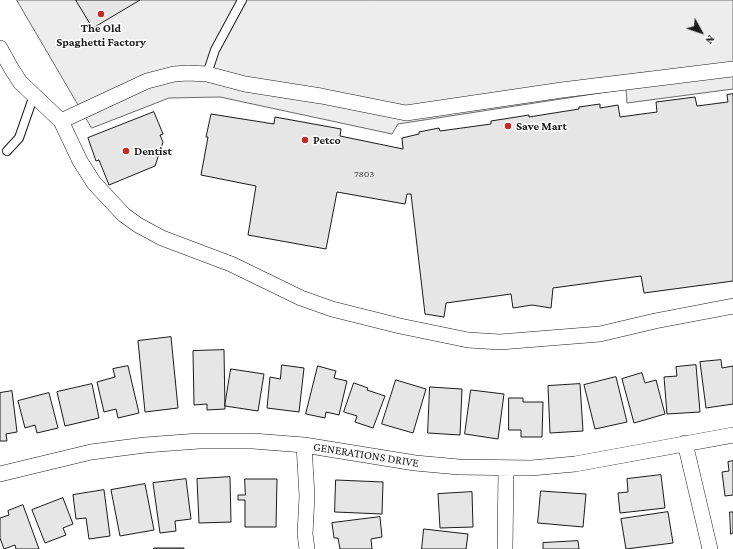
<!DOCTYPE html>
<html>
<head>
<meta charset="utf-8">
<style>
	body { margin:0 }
	#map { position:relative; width:733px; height:549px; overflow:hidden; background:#fff; font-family:"Crimson Pro",serif }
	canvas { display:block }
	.north { position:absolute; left:681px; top:12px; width:40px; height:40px; -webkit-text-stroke:3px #fff; paint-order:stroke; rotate:130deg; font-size:11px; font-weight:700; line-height:16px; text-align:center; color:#1a1a1a }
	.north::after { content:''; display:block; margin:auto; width:14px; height:18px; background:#1a1a1a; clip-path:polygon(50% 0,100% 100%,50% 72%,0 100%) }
</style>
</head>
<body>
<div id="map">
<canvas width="733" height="549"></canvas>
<div class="north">N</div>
</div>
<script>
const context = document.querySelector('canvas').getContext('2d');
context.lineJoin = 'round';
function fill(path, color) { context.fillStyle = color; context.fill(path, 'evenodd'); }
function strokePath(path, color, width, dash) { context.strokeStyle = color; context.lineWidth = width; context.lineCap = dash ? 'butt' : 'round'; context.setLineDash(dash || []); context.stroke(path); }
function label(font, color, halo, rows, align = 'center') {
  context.font = font + ' "Crimson Pro",serif'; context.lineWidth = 3; context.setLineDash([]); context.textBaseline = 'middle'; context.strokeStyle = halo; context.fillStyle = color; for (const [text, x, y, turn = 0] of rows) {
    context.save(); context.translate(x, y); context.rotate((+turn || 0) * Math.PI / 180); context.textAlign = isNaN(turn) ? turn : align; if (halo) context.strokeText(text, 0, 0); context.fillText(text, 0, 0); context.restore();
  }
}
const built = new Path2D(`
	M 17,0 L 733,0 L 733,89 L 627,103 L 626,89 L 398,124 L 392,134 L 220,97 L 169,98 L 92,128 Z`);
const building = new Path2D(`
	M 76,0 L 140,0 L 93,28 Z
	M 733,94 L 733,281 L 644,293 L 641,276 L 553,288 L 551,308 L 532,305 L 513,308 L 511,294 L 446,303 L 444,317 L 425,314 L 411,194 L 407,194 L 405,204 L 337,192 L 326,249 L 248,235 L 256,186 L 201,175 L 208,137 L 206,137 L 211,114 L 274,124 L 275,117 L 341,129 L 340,136 L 403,149 L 402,138 L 419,134 L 419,132 L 439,128 L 440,131 L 491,124 L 491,121 L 529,115 L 529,117 L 579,109 L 579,107 L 600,104 L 600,108 L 618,105 L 620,117 L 657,112 L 656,102 L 695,97 L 697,106 L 728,102 L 727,95 Z
	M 154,112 L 163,134 L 160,135 L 163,142 L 155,166 L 109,185 L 99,160 L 96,161 L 88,138 Z
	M 171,337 L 178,408 L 145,412 L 138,341 Z
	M 224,350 L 225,409 L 207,410 L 207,404 L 194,405 L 193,351 Z
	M 721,360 L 722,368 L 733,366 L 733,404 L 706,408 L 700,362 Z
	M 282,365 L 304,368 L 299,412 L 267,408 L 270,377 L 280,379 Z
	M 696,365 L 700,412 L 667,414 L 664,377 L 677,376 L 676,367 Z
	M 128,366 L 139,413 L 118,418 L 116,409 L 104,412 L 97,382 L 115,377 L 113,369 Z
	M 318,366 L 336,371 L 334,378 L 347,381 L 339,415 L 326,412 L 325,418 L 306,414 Z
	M 231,369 L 264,374 L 258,411 L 225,406 Z
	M 642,373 L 645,383 L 656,380 L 665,414 L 634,423 L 622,379 Z
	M 616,377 L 627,422 L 595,429 L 584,385 Z
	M 396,380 L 426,389 L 413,433 L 382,424 Z
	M 354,383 L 368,388 L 367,390 L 385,396 L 373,428 L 355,422 L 357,416 L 344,412 Z
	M 92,384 L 99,418 L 65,426 L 57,392 Z
	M 580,384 L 583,431 L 550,433 L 548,386 Z
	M 430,387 L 462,389 L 460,435 L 428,433 Z
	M 471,390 L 504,394 L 498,439 L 465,434 Z
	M 12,391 L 17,432 L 6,434 L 7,441 L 0,441 L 0,393 Z
	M 49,393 L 58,428 L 37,433 L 35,425 L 25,428 L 18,401 Z
	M 509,398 L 523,398 L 523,402 L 543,402 L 542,437 L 521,437 L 521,430 L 509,430 Z
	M 733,461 L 733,495 L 725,496 L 722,472 L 729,471 L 728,462 Z
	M 661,475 L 665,508 L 620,513 L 618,493 L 628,492 L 627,479 Z
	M 230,477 L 231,522 L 199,523 L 197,479 Z
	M 186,479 L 191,519 L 175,521 L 176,531 L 160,533 L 153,483 Z
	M 245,479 L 277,479 L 276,527 L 245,527 L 245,500 L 238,500 L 238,495 L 245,495 Z
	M 336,480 L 383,482 L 382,514 L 335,512 Z
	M 145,484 L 154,530 L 120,536 L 111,490 Z
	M 104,490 L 110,536 L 89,539 L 86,518 L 76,519 L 73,495 Z
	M 541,491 L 586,494 L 583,527 L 538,523 Z
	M 472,492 L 473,527 L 440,528 L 438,494 Z
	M 63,498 L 73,524 L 63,528 L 66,535 L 45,543 L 32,510 Z
	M 23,505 L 39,549 L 16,549 L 15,545 L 4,549 L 0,538 L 0,518 L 9,515 L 8,511 Z
	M 668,512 L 673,543 L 626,549 L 621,519 Z
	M 730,512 L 733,512 L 733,533 L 731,534 Z
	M 380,517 L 382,537 L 371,539 L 372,549 L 340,549 L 338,538 L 334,538 L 332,523 Z
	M 424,529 L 468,534 L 466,549 L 422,549 Z
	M 578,541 L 579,549 L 543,549 L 543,543 Z
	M 154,548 L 184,548 L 184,549 L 154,549 Z`);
const lane = new Path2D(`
	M 207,74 L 215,50 L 242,0
	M 7,151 L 19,138 L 34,95`);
const street = new Path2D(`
	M 0,48 L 11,68 L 20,82 L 61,121 L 80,161 L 94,183 L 124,215 L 138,225 L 162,238 L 231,264 L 301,298 L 332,309 L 400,326 L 468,340 L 500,342 L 600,334 L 655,321 L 733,306
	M 61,121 L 147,81 L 174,74 L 188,73 L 207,74 L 245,84 L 321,96 L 406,113 L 562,90 L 733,69
	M 685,443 L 710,549
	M 304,445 L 307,496 L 305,534 L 307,549
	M 0,474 L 91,452 L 145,445 L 199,441 L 253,441 L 304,445 L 415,463 L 459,467 L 531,468 L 575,464 L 733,435
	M 505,549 L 506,468`);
const markers = [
	[101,14,4,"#c62828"],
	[508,126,4,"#c62828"],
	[305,140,4,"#c62828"],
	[126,151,4,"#c62828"]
];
const numberNames = [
	["7803",364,174]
];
const poiNames = [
	["The Old",101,28,"center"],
	["Spaghetti Factory",101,42,"center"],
	["Save Mart",516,126],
	["Petco",313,140],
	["Dentist",134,151]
];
const streetNames = [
	["GENERATIONS DRIVE",366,455,9]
];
fill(built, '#ededed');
strokePath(built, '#6a6a6a', 1);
fill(building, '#e6e6e6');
strokePath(building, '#1a1a1a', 1);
strokePath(lane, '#1a1a1a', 10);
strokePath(street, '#1a1a1a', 16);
strokePath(lane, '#fff', 8);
strokePath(street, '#fff', 15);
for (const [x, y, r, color] of markers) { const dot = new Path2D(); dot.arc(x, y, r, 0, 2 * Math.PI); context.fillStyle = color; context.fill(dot); strokePath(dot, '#fff', 1.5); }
label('10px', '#4d4d4d', null, numberNames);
label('bold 12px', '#1a1a1a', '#fff', poiNames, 'left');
label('12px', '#1a1a1a', '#fff', streetNames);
</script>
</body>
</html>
